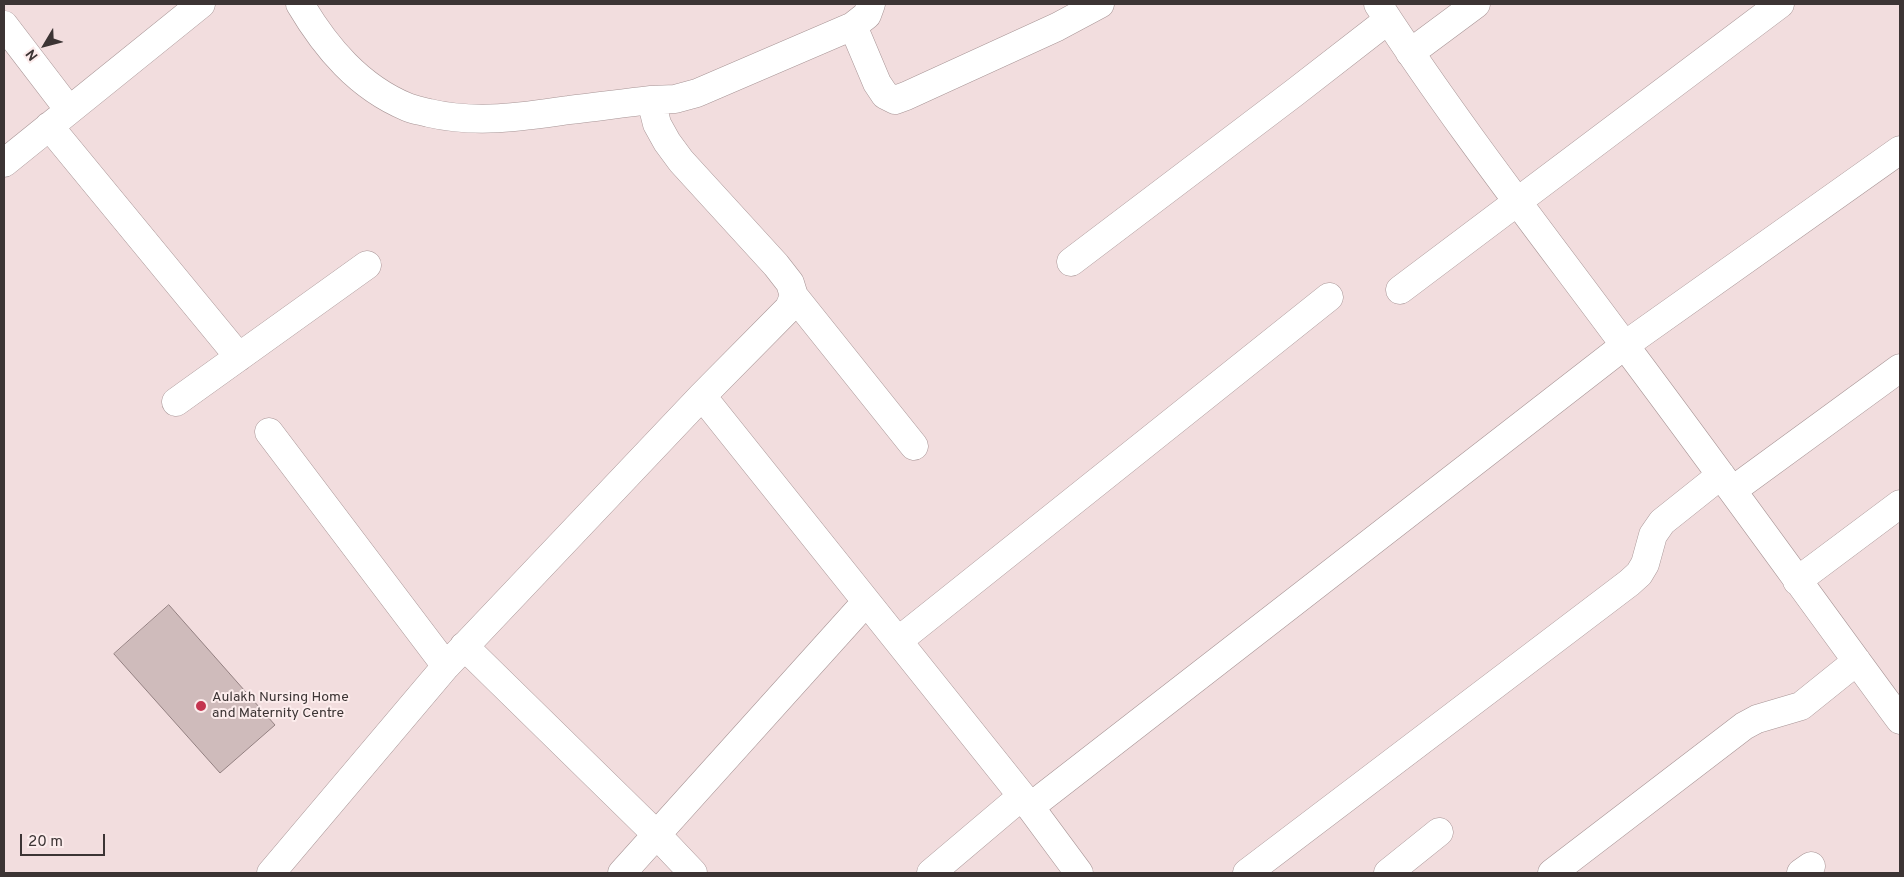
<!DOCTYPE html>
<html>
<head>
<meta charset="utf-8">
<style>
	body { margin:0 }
	#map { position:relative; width:1904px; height:877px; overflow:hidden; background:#f2ddde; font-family:Overpass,sans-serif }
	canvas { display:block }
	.frame { position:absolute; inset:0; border:5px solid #3c3434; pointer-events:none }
	.north { position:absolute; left:20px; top:20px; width:50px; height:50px; -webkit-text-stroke:4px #fcecec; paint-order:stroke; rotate:233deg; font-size:14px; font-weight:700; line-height:20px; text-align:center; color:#3c3434 }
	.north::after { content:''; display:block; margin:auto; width:18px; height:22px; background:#3c3434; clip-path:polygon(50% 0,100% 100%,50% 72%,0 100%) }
	.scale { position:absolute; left:20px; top:834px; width:85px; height:22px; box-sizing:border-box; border:2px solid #3c3434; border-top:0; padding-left:6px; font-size:15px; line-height:18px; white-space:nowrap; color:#3c3434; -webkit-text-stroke:4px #fcecec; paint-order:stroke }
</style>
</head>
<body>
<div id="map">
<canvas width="1904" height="877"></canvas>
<div class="frame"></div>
<div class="north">N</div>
<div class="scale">20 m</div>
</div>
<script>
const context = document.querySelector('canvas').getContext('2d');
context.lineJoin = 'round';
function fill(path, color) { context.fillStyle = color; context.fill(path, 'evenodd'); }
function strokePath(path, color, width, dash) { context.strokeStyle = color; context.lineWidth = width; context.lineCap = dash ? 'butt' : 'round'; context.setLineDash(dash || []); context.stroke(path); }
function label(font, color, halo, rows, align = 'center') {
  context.font = font + ' Overpass,sans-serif'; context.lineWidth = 4; context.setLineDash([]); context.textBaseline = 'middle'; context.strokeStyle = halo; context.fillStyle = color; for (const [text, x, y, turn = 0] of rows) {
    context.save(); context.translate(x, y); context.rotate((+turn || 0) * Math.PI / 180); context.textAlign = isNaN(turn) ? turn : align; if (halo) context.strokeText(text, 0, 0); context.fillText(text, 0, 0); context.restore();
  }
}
const building = new Path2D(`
	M 169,605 L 275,725 L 220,773 L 114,654 Z`);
const minor = new Path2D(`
	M 300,4 C 326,48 359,87 407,107 C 414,110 422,111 429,113 C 476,124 522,117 569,110 C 596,107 624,103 651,100
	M 1378,4 C 1454,121 1540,231 1623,343 C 1717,468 1808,595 1900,720
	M 4,25 L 69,110
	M 853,26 L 877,83 L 885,95 L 895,100 L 906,96 L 1057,27 L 1100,4
	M 1410,53 L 1476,4
	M 49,126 L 239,357
	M 4,163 L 201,4
	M 1071,262 L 1294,93 L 1388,20
	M 1400,290 L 1780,4
	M 794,296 L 914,446
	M 702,396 L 1022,796 L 1079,873
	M 176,402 L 367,265
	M 269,432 L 446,666
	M 1733,490 L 1900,368
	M 1797,581 L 1900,504
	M 898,641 L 1329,297
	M 464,646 L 656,834 L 693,873
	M 1030,807 L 1625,345 L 1900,150
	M 271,873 L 446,666 L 702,396 L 789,308 L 794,296 L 790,283 L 776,265 L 681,161 L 667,142 L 657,124 L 651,100 L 675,99 L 697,93 L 853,26 L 867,15 L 871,4
	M 622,873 L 866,602
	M 931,873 L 1022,796
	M 1247,873 L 1629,583 L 1639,574 L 1645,564 L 1653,535 L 1662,522 L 1721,475
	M 1388,873 L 1439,832
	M 1552,873 L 1744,726 L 1757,719 L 1801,706 L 1857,661
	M 1801,873 L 1811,866`);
const markers = [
	[201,706,6,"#c4344f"]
];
const poiNames = [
	["Aulakh Nursing Home",212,698],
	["and Maternity Centre",212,714]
];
fill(building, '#cfbbbb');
strokePath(building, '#938081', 1);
strokePath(minor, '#a79495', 29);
strokePath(minor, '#fff', 28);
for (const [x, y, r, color] of markers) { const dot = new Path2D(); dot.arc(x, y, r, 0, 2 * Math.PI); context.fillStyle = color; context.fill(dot); strokePath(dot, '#fcecec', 2); }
label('14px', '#3c3434', '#fcecec', poiNames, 'left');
</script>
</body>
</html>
